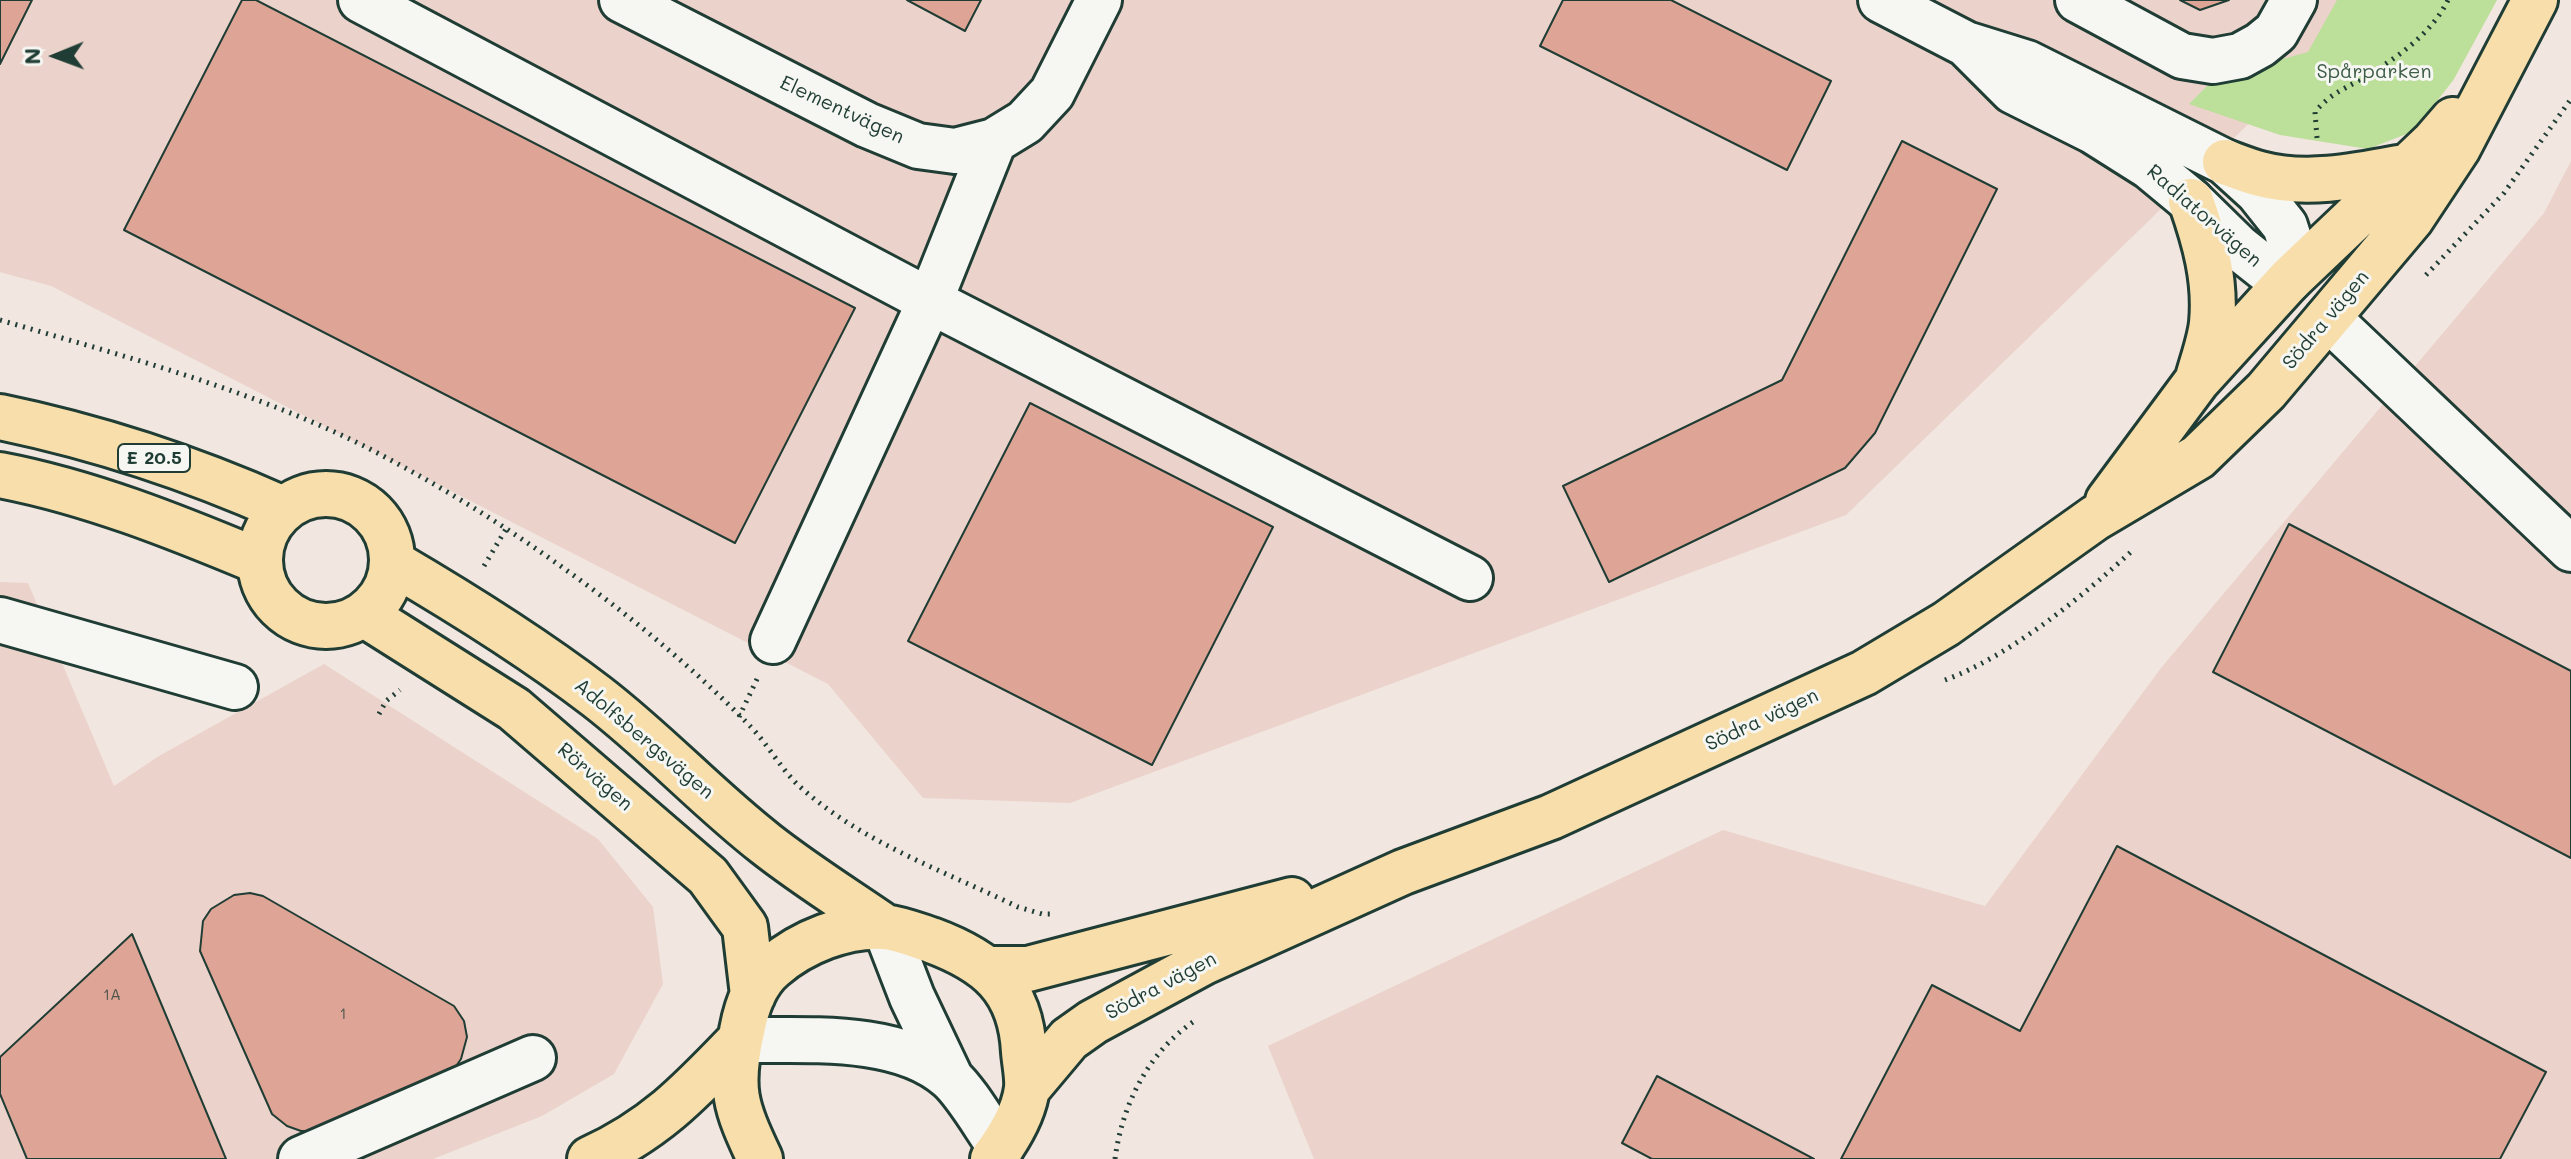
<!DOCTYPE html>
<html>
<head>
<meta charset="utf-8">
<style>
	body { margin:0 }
	#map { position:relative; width:2571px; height:1159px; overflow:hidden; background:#f1e6e0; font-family:Mali,sans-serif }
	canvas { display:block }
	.north { position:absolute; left:16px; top:16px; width:80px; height:80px; -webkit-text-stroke:6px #f6f6f2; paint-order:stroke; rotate:269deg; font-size:22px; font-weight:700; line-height:32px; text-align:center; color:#1f3d34 }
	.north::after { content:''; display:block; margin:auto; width:28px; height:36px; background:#1f3d34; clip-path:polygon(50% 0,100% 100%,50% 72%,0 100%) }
</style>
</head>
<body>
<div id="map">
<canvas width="2571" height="1159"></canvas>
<div class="north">N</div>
</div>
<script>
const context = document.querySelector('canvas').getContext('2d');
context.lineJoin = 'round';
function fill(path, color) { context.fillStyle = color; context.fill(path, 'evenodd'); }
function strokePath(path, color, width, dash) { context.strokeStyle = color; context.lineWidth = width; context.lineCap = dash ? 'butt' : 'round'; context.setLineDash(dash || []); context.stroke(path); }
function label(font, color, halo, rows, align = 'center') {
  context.font = font + ' Mali,sans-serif'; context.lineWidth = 6; context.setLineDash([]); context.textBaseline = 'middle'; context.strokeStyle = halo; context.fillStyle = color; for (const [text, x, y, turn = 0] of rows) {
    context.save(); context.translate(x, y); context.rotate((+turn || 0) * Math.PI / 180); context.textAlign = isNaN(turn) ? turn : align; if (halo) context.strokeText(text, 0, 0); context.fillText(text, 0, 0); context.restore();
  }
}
const built = new Path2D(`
	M 0,0 L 2360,0 L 2340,35 L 1846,515 L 1070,803 L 923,798 L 828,684 L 51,286 L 0,272 Z
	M 2571,161 L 2571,1159 L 1314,1159 L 1268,1046 L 1723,830 L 1985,906 L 2161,668 L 2544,213 Z
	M 0,582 L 28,583 L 114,786 L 159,756 L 324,664 L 598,839 L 653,907 L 663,984 L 614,1074 L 542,1116 L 433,1159 L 0,1159 Z`);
const green = new Path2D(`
	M 2337,0 L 2497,0 L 2454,79 L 2414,131 L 2368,149 L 2280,135 L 2189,104 L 2215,78 L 2308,52 Z`);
const building = new Path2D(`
	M 0,0 L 32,0 L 0,64 Z
	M 242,0 L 256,0 L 855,308 L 735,543 L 124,230 Z
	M 907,0 L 981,0 L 965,31 Z
	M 1563,0 L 1671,0 L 1831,81 L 1787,170 L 1540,46 Z
	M 2180,0 L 2229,0 L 2200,10 Z
	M 1902,141 L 1997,189 L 1875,433 L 1845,468 L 1609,582 L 1563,486 L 1782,380 Z
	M 1030,403 L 1273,527 L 1152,765 L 908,641 Z
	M 2289,524 L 2571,671 L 2571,858 L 2213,672 Z
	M 2117,846 L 2546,1072 L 2500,1159 L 1841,1159 L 1932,985 L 2020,1031 Z
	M 250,893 L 263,896 L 454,1006 L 464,1021 L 467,1037 L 461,1059 L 454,1069 L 315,1131 L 301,1131 L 287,1126 L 272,1114 L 200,951 L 203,921 L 211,909 L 234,895 Z
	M 132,934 L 226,1159 L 27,1159 L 0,1094 L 0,1057 Z
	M 1657,1076 L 1814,1159 L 1652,1159 L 1622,1143 Z`);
const path = new Path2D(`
	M 2317,138 L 2315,112 C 2330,94 2341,91 2361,79 C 2394,60 2431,35 2448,0
	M 2426,275 L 2504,193 L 2571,99
	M 0,320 C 123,356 250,389 366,447 C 430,480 493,518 552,560 C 622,609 692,666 751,727 C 768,745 780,767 797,784 C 858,841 944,871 1018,907 L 1042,914 L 1055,914
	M 484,566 L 506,529
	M 1945,680 C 2010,656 2082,597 2133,550
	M 379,714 L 386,701 L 400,690
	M 739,717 L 757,679
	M 1115,1159 C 1122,1105 1148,1053 1193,1022`);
const minor = new Path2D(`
	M 361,0 L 930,301 L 1470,578
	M 622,0 L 867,125 L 918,146 L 955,151 L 994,141 L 1025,122 L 1052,93 L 1099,0
	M 1881,0 L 1966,44 L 2027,63 L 2225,162 L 2258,192 L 2285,226 L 2292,248 L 2289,280 L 2267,270 L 2238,247 L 2191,201 L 2150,167 L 2093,131 L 2013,91 L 1966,44
	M 2078,0 L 2182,56 L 2213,61 L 2240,56 L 2260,45 L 2276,32 L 2294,0
	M 2328,318 L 2571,549
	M 0,620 L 235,687
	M 773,641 L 930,301 L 994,141
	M 885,927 L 912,997 L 951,1079
	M 740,1040 C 804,1041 899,1032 950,1078 C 967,1093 987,1129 1001,1148
	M 301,1159 L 533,1058`);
const major = new Path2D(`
	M 2225,162 C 2236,166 2248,171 2260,174 C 2308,187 2361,175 2409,166
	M 2191,201 C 2205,241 2216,280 2212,323 C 2210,341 2203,360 2198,378
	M 0,417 C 97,437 191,468 281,508
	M260 560a66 66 0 1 1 132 0a66 66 0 1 1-132 0Z
	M 2108,501 L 2197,381 L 2289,280 L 2434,142 L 2453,120
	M 393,563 C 463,604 532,647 596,696 C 656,742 707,798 766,844 C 804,874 846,900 885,927
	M 365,615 L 514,709 L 708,876 L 745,927 L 753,995
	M 990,969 L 1028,969 L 1292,900
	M 1027,1089 L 1069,1039 L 1093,1022 L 1204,962 L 1403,872 L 1551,817 L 1864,673 L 1946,624 L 2095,518 L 2198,457 L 2266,391 L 2411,219 L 2458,148 L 2535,0
	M 590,1159 C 656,1129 691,1091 740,1040
	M 760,1159 C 735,1106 729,1089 742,1031 C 746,1009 755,982 773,967 C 802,942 846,924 885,927 C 901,929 916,935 931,940 C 988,961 1021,988 1024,1052 C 1025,1064 1028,1077 1027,1088 C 1024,1113 1008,1139 993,1159`);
const highway = new Path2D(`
	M 0,475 C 89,492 174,526 258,561`);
const numberNames = [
	["1A",112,995],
	["1",343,1014]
];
const shields = [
	[154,458,72]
];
const shieldNames = [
	["E 20.5",154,458]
];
const parkNames = [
	["Spårparken",2374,72]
];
const streetNames = [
	["Elementvägen",842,110,25],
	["Radiatorvägen",2204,216,41],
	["Södra vägen",2326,320,-50],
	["Södra vägen",1762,720,-25],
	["Adolfsbergsvägen",644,739,40],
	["Rörvägen",595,777,41],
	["Södra vägen",1161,986,-28]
];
fill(built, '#ebd2ca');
fill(green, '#bcdf99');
fill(building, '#dea597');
strokePath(building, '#1f3d34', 2);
strokePath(minor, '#1f3d34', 50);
strokePath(major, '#1f3d34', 50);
strokePath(highway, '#1f3d34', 50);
strokePath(path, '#1f3d34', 5, [2, 6]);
strokePath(minor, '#f6f6f2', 44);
strokePath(major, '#f8deab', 44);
strokePath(highway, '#f8deab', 44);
label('16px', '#4f574d', null, numberNames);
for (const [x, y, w] of shields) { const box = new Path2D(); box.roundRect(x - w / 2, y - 14, w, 28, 6); context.fillStyle = '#f6f6f2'; context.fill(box); strokePath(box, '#1f3d34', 2); }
label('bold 18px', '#1f3d34', null, shieldNames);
label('20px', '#3e5d48', '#f6f6f2', parkNames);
label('20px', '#1f3d34', '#f6f6f2', streetNames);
</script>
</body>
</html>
